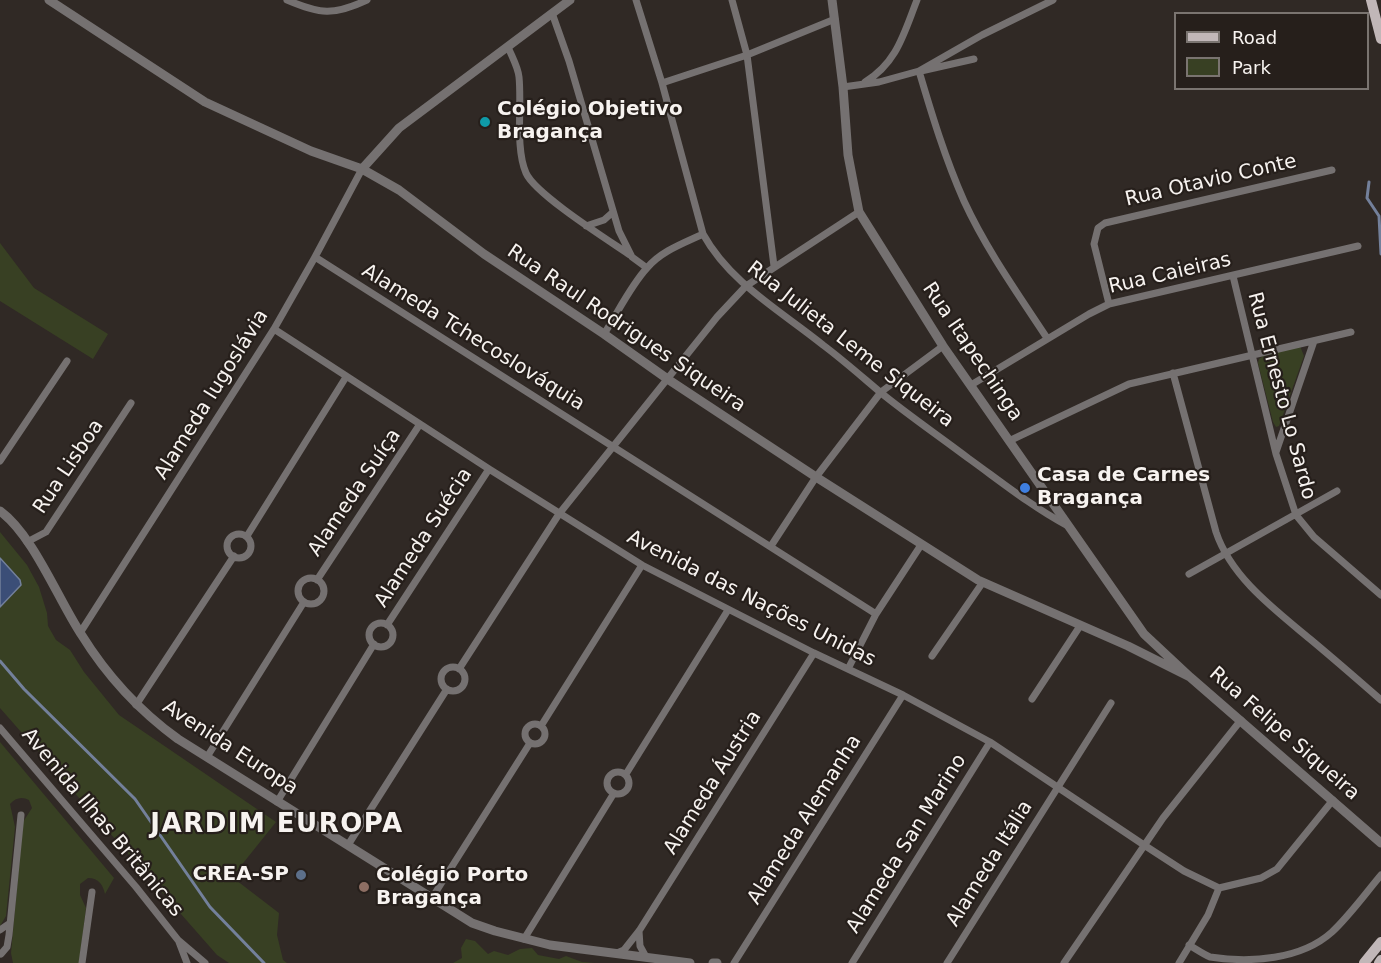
<!DOCTYPE html>
<html>
<head>
<meta charset="utf-8">
<style>
	body { margin:0 }
	#map { position:relative; width:1381px; height:963px; overflow:hidden; background:#302925; font-family:"DejaVu Sans",sans-serif }
	canvas { display:block }
	.legend { position:absolute; left:1174px; top:12px; width:195px; height:78px; box-sizing:border-box; background:#261f1b; border:2px solid #7a7470; margin:0; padding:8px 10px; list-style:none; font-size:18px; color:#f7f3f0 }
	.legend li { display:flex; align-items:center; gap:12px; height:30px }
	.legend b { width:30px; border:2px solid #7a7470 }
</style>
</head>
<body>
<div id="map">
<canvas width="1381" height="963"></canvas>
<ul class="legend">
<li><b style="height:8px;background:#c1b7b8"></b>Road</li>
<li><b style="height:16px;background:#384023"></b>Park</li>
</ul>
</div>
<script>
const context = document.querySelector('canvas').getContext('2d');
context.lineJoin = 'round';
function fill(path, color) { context.fillStyle = color; context.fill(path, 'evenodd'); }
function strokePath(path, color, width, dash) { context.strokeStyle = color; context.lineWidth = width; context.lineCap = dash ? 'butt' : 'round'; context.setLineDash(dash || []); context.stroke(path); }
function label(font, color, halo, rows, align = 'center') {
  context.font = font + ' "DejaVu Sans",sans-serif'; context.lineWidth = 4.5; context.setLineDash([]); context.textBaseline = 'middle'; context.strokeStyle = halo; context.fillStyle = color; for (const [text, x, y, turn = 0] of rows) {
    context.save(); context.translate(x, y); context.rotate((+turn || 0) * Math.PI / 180); context.textAlign = isNaN(turn) ? turn : align; if (halo) context.strokeText(text, 0, 0); context.fillText(text, 0, 0); context.restore();
  }
}
const green = new Path2D(`
	M 0,243 L 34,288 L 108,334 L 93,359 L 0,301 Z
	M 1300,346 L 1304,356 L 1279,426 L 1276,427 L 1273,422 L 1258,363 L 1259,359 L 1263,356 Z
	M 0,532 L 27,565 L 39,587 L 47,613 L 48,626 L 56,640 L 70,650 L 84,672 L 119,715 L 276,822 L 232,877 L 279,913 L 277,935 L 283,960 L 287,963 L 229,963 L 217,955 L 0,708 L 0,607 L 21,585 L 20,580 L 0,558 Z
	M 0,742 L 114,878 L 105,894 C 103,885 99,878 88,878 L 80,884 L 80,895 L 86,908 L 79,963 L 13,963 L 11,953 L 23,822 L 32,808 L 29,800 C 22,796 15,798 10,804 L 15,827 L 6,916 L 0,926 Z
	M 466,939 L 475,941 L 488,954 L 494,951 L 508,955 L 520,949 L 532,948 L 538,955 L 559,959 L 566,956 L 582,962 L 595,963 L 453,963 L 462,958 L 461,948 Z`);
const water = new Path2D(`
	M 0,558 L 20,580 L 21,585 L 0,607 Z`);
const stream = new Path2D(`
	M 1369,182 L 1367,198 L 1379,216 L 1381,254
	M 0,661 L 24,689 L 135,799 L 210,907 L 264,963`);
const minor = new Path2D(`
	M 287,0 C 320,14 333,16 367,0
	M 636,0 L 662,83 L 703,234 C 730,283 781,311 823,345 C 843,360 861,376 880,392 C 908,415 939,436 968,458 C 1000,481 1031,506 1066,525
	M 732,0 L 747,55 L 774,266
	M 552,13 L 569,61 L 619,231 L 632,257 L 647,268
	M 508,47 C 512,57 518,67 519,77 C 522,105 515,148 526,173 C 535,194 608,240 630,255
	M 919,71 C 932,115 945,158 964,201 C 986,249 1018,294 1047,338
	M 921,71 L 974,59
	M 865,82 C 897,63 904,33 917,0
	M 662,83 L 747,55 L 835,19
	M 843,87 L 879,82 L 919,71 L 982,35 L 1053,0
	M 586,226 L 604,220 L 613,212
	M 315,257 L 876,614
	M 1233,276 L 1276,454 L 1296,515 L 1314,537 L 1381,595
	M 1109,304 L 1094,244 L 1098,228 L 1105,223 L 1332,170
	M 274,329 L 489,469 L 642,565 L 814,653 L 903,695 L 990,742 L 1144,845 L 1184,871 L 1219,888
	M 604,334 C 617,314 631,285 647,268 C 661,251 684,243 703,234
	M 1173,373 L 1216,532 C 1231,577 1274,609 1310,639 C 1334,659 1357,679 1381,700
	M 971,385 L 1089,314 L 1109,304 L 1358,246
	M 1011,440 L 1129,384 L 1351,332
	M 1276,452 L 1314,341
	M 0,461 L 67,361
	M227 546a12 12 0 1 1 24 0a12 12 0 1 1-24 0Z
	M 247,536 L 346,377
	M 27,542 L 46,532 L 131,403
	M 771,546 L 816,477 L 881,392 L 943,346
	M 1189,574 L 1337,491
	M298 591a13 13 0 1 1 26 0a13 13 0 1 1-26 0Z
	M 317,580 L 420,424
	M369 635a12 12 0 1 1 24 0a12 12 0 1 1-24 0Z
	M 387,625 L 489,469
	M 80,633 L 274,329 L 315,257 L 362,169
	M 932,656 L 983,582
	M441 679a12 12 0 1 1 24 0a12 12 0 1 1-24 0Z
	M 459,669 L 559,514 L 717,317 L 746,286 L 859,212
	M 848,669 L 876,614 L 921,545
	M 1032,699 L 1080,626
	M 136,705 L 234,556
	M525 734a10 10 0 1 1 20 0a10 10 0 1 1-20 0Z
	M 541,726 L 642,565
	M 0,728 L 136,887 L 178,940 L 205,963
	M 207,757 L 304,602
	M607 783a11 11 0 1 1 22 0a11 11 0 1 1-22 0Z
	M 626,774 L 728,610
	M 277,802 L 374,644
	M 348,845 L 447,689
	M 1219,888 L 1261,878 L 1277,869 L 1333,800
	M 432,898 L 530,743
	M 0,930 L 10,923
	M 639,931 L 640,946 L 646,957
	M 524,939 L 614,793
	M 179,942 L 187,963
	M 1189,945 C 1196,949 1203,954 1210,957 C 1250,963 1301,960 1332,932 C 1350,915 1365,894 1381,875
	M 617,953 L 624,950 L 639,931 L 814,653
	M 1,954 L 7,947 L 9,935 L 21,815
	M 82,963 L 92,892
	M 734,963 L 903,695
	M 852,963 L 990,742
	M 947,963 L 1111,703
	M 1064,963 L 1163,818 L 1241,720
	M 1179,963 L 1208,915 L 1219,888`);
const tertiary = new Path2D(`
	M 49,0 L 205,102 L 311,151 L 362,169 L 399,190 L 484,254 L 604,334 L 669,380 L 816,477 L 978,580 L 1128,646 L 1190,677
	M 832,0 L 843,87 L 848,155 L 859,212 L 943,346 L 1144,634 L 1190,677 L 1381,843
	M 362,169 L 399,128 L 570,0
	M 0,511 C 33,535 58,599 81,634 C 107,676 138,710 178,739 L 472,923 L 495,931 L 550,945 L 690,963
	M 713,963 L 717,963`);
const primary = new Path2D(`
	M 1371,0 L 1381,39
	M 1364,963 L 1381,942
	M 1379,963 L 1381,960`);
const markers = [
	[485,122,6,"#0f9aa8"],
	[1025,488,6,"#3f7fe0"],
	[301,875,6,"#5c6f8a"],
	[364,887,6,"#8d6e63"]
];
const poiNames = [
	["Colégio Objetivo",497,110],
	["Bragança",497,133],
	["Casa de Carnes",1037,476],
	["Bragança",1037,499],
	["CREA-SP",289,875,"right"],
	["Colégio Porto",376,876],
	["Bragança",376,899]
];
const streetNames = [
	["Rua Otavio Conte",1211,181,-13],
	["Rua Caieiras",1170,274,-13],
	["Rua Raul Rodrigues Siqueira",626,329,34],
	["Alameda Tchecoslováquia",473,338,32],
	["Rua Julieta Leme Siqueira",850,345,38],
	["Rua Itapechinga",972,352,56],
	["Alameda Iugoslávia",212,395,-58],
	["Rua Ernesto Lo Sardo",1281,396,75],
	["Rua Lisboa",69,467,-56],
	["Alameda Suíça",355,493,-56],
	["Alameda Suécia",424,538,-57],
	["Avenida das Nações Unidas",751,599,27],
	["Rua Felipe Siqueira",1284,734,41],
	["Avenida Europa",230,748,33],
	["Alameda Áustria",713,783,-58],
	["Alameda Alemanha",805,820,-58],
	["Avenida Ilhas Britânicas",102,823,50],
	["Alameda San Marino",907,844,-58],
	["Alameda Itália",990,864,-58]
];
const districtNames = [
	["JARDIM EUROPA",277,825]
];
fill(green, '#384023');
fill(water, '#3b4e77');
strokePath(water, '#73809b', 1.5);
strokePath(stream, '#73809b', 3);
strokePath(minor, '#757171', 7);
strokePath(tertiary, '#757171', 9);
strokePath(primary, '#c1b7b8', 10);
for (const [x, y, r, color] of markers) { const dot = new Path2D(); dot.arc(x, y, r, 0, 2 * Math.PI); context.fillStyle = color; context.fill(dot); strokePath(dot, '#261f1b', 2); }
label('bold 20px', '#f7f3f0', '#261f1b', poiNames, 'left');
label('20px', '#f7f3f0', '#261f1b', streetNames);
context.letterSpacing = '1.5px';
label('bold 26px', '#f7f3f0', '#261f1b', districtNames);
context.letterSpacing = '0px';
</script>
</body>
</html>
